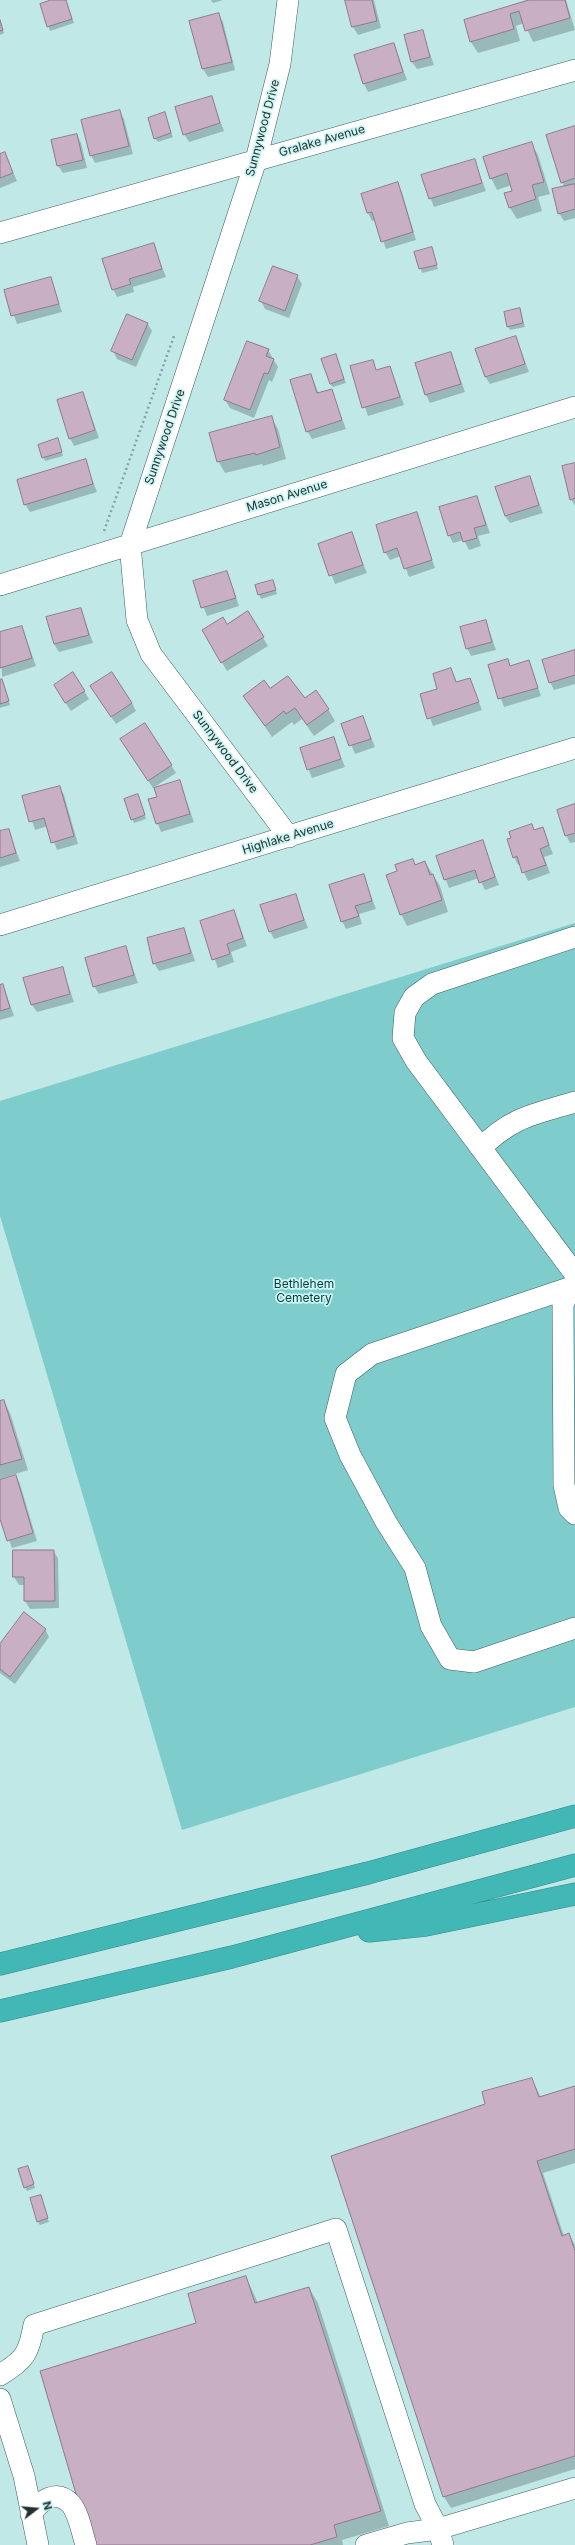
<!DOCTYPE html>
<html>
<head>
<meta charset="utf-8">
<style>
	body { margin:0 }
	#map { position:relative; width:575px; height:2545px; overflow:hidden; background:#c0e8e7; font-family:Inter,sans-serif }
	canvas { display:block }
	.north { position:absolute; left:16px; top:2489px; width:40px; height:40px; -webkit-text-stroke:3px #cdf5f4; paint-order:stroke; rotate:74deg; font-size:11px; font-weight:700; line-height:16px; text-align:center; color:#213131 }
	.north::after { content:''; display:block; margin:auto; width:14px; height:18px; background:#213131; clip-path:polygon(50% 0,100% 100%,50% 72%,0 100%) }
</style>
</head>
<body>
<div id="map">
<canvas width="575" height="2545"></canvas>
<div class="north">N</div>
</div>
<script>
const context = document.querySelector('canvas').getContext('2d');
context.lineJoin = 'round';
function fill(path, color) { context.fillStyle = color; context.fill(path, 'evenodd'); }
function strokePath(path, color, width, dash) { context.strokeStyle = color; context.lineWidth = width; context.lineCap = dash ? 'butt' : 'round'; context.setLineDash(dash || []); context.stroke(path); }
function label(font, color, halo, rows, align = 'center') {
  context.font = font + ' Inter,sans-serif'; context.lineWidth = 3.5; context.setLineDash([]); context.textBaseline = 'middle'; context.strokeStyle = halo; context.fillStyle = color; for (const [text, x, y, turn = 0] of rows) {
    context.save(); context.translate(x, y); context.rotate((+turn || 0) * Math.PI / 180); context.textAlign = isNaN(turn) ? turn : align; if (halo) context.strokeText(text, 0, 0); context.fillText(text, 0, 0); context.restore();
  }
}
const green = new Path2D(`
	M 575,923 L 575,1707 L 182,1830 L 0,1216 L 0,1101 Z`);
const shadow = new Path2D(`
	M 54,0 L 66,0 L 74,23 L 50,31 L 41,4 Z
	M 211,0 L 223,0 L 213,3 Z
	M 346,0 L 374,0 L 381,28 L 358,35 L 353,27 Z
	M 533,0 L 566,0 L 575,30 L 533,42 L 524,23 L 516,26 L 520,41 L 478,53 L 471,42 L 465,21 Z
	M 218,14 L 223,22 L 235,70 L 208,77 L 203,69 L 191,22 Z
	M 0,19 L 4,33 L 0,35 Z
	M 422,31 L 434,65 L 417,69 L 412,62 Z
	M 394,44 L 407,80 L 368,92 L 364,84 Z
	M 211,97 L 224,131 L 189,142 L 184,134 Z
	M 119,111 L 124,119 L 133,154 L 95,163 L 91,155 Z
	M 164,113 L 173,137 L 158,142 L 155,138 Z
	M 575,127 L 575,218 L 564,221 L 559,213 L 564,187 L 562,182 Z
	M 77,135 L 81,143 L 87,168 L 63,173 L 58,166 Z
	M 531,143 L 538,155 L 550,194 L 538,197 L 542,211 L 517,219 L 510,208 L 514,192 L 512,185 L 497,190 L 491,178 Z
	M 5,153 L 17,181 L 0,188 L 0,155 Z
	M 474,160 L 486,191 L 434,207 L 422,176 Z
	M 397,184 L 402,192 L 416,240 L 386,249 L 376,220 L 372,221 L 368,213 L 362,194 Z
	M 153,244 L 166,277 L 133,287 L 134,292 L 117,297 L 113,289 Z
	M 432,249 L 438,269 L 422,273 L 416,252 Z
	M 297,276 L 302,284 L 289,318 L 265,309 L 261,301 Z
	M 51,278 L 62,312 L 17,324 L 5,290 Z
	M 520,309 L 525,327 L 510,330 L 508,326 Z
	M 147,323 L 152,331 L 136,367 L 117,359 L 113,351 Z
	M 516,337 L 529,372 L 490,384 L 485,376 Z
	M 268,350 L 278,367 L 272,382 L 269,380 L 254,418 L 230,408 L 225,400 Z
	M 451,353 L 465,392 L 430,403 L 426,395 Z
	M 337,359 L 346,383 L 333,387 L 330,384 Z
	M 372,361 L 377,371 L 390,367 L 404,405 L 368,416 L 351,367 Z
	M 311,375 L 319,394 L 331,390 L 346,429 L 312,439 L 307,431 Z
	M 83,393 L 99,438 L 74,446 L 70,438 Z
	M 271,417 L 278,429 L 286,459 L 263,466 L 262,464 L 225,473 L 218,461 Z
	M 59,443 L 63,456 L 45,461 L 39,445 Z
	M 85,461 L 97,492 L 30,512 L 25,504 Z
	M 575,464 L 575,506 L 571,499 Z
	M 529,477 L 543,513 L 510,523 L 505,516 Z
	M 477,497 L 490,533 L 478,536 L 481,546 L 469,550 L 464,540 L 453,543 L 449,535 Z
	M 416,514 L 435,568 L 409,577 L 401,556 L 390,560 L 385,552 Z
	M 351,534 L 367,573 L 335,584 L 320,544 Z
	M 227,572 L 239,606 L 207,616 L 194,582 Z
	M 274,585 L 277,594 L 261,599 L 256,586 Z
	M 81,609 L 93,643 L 59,652 L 54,644 Z
	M 248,613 L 268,646 L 227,671 L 203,630 L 227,625 Z
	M 486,621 L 496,650 L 471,656 L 467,648 Z
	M 22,627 L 36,666 L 2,677 L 0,633 Z
	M 575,651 L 575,684 L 554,690 L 550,682 Z
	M 507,660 L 511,667 L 529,661 L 541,696 L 504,707 L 489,666 Z
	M 451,669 L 457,683 L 470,679 L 482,710 L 433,726 L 421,695 L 439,689 Z
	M 2,680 L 10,705 L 0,708 L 0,681 Z
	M 270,690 L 328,709 L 335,721 L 314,736 L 302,719 L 294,725 L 292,722 L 272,737 L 244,696 Z
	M 84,691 L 89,699 L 71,711 L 59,693 Z
	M 96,694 L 132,703 L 136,711 L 116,724 Z
	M 363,717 L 375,747 L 355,754 L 343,724 Z
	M 333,738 L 345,767 L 312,778 L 301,749 Z
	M 126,747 L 171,765 L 176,773 L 153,788 Z
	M 179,781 L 194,822 L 161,832 L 149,800 L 158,798 Z
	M 59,787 L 64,795 L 78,844 L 57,850 L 48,826 L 35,830 L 24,797 Z
	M 138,796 L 146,819 L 134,823 L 132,819 Z
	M 575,805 L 575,842 L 570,843 L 566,835 Z
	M 532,826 L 535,831 L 543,829 L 553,854 L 544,857 L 550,873 L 528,881 L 520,864 L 518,865 L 514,857 Z
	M 8,830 L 20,861 L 0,867 L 0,832 Z
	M 482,841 L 499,885 L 485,890 L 479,878 L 449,888 L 437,857 Z
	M 413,860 L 416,865 L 425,862 L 440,886 L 448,912 L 407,926 L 401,914 L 398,872 Z
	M 363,875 L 376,909 L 359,914 L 362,924 L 346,929 L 342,921 Z
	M 295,895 L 308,928 L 274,939 L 270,931 Z
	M 234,911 L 247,946 L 231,952 L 234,962 L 218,968 L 201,922 Z
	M 184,929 L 195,961 L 159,971 L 154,963 Z
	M 125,947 L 138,983 L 99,994 L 94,986 Z
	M 62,968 L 74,1002 L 37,1012 L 32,1005 Z
	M 3,985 L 14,1016 L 0,1020 L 0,986 Z
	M 4,1401 L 10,1413 L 28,1470 L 0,1479 L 0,1402 Z
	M 16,1476 L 20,1484 L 37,1541 L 12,1548 L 0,1516 L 0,1481 Z
	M 53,1551 L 58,1558 L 59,1608 L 30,1609 L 25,1601 L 25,1585 L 19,1585 L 14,1577 Z
	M 45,1629 L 49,1637 L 15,1684 L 0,1673 L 0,1646 Z
	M 532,2079 L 541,2098 L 575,2087 L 575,2163 L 543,2173 L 564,2236 L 569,2234 L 575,2245 L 575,2469 L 451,2508 L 444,2497 L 332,2156 L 487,2105 Z
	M 28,2167 L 35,2188 L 27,2191 L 25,2187 Z
	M 40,2196 L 49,2222 L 40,2225 L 38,2222 Z
	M 246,2277 L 258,2303 L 309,2288 L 318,2303 L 389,2526 L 342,2540 L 343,2545 L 92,2545 L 197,2323 Z`);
const building = new Path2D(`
	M 51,0 L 66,0 L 72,19 L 47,27 L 40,4 Z
	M 345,0 L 372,0 L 377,21 L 352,27 Z
	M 529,0 L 565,0 L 570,18 L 525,31 L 519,11 L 510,14 L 514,29 L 470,42 L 464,20 Z
	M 219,13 L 232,62 L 202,69 L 189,21 Z
	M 0,20 L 3,30 L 0,31 Z
	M 423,30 L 430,57 L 411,62 L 404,35 Z
	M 394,43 L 403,72 L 363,84 L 354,55 Z
	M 212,96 L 220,123 L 183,135 L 175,107 Z
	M 120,110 L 129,146 L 90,156 L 81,120 Z
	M 165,112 L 171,133 L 154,139 L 148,118 Z
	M 575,126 L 575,178 L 561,183 L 546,135 Z
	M 77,134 L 83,160 L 57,166 L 51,140 Z
	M 532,142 L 544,182 L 532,185 L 536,199 L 509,208 L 504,193 L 512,191 L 507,173 L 490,179 L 483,157 Z
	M 5,152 L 13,173 L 0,178 L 0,154 Z
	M 475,159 L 482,183 L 429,199 L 421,175 Z
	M 398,182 L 413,232 L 381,242 L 372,212 L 367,213 L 361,194 Z
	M 575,184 L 575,209 L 558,214 L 552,189 Z
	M 154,243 L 162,269 L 129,279 L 131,284 L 112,290 L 102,259 Z
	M 432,247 L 437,265 L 419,269 L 414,252 Z
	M 273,266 L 298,275 L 285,311 L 259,301 Z
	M 51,277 L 59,304 L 11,316 L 4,290 Z
	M 520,308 L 523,323 L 507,327 L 504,312 Z
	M 127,314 L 148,323 L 132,360 L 111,351 Z
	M 516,336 L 525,364 L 485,377 L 475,349 Z
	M 247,341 L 269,349 L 266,356 L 274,359 L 268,374 L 264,373 L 250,410 L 224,400 Z
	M 451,352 L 461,384 L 425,395 L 415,363 Z
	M 336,354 L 344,379 L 330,384 L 321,359 Z
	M 373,360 L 376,370 L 390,366 L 400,397 L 362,408 L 350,366 Z
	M 311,374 L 317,393 L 332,389 L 342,420 L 306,432 L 290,380 Z
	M 83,392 L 95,430 L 69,439 L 57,400 Z
	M 272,416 L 280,447 L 256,455 L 255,453 L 217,462 L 209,433 Z
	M 58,438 L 62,452 L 42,458 L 38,445 Z
	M 86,459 L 93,484 L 24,505 L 17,480 Z
	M 575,463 L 575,498 L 570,500 L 562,466 Z
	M 530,476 L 539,505 L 505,516 L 495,487 Z
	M 477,496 L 486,525 L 474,528 L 477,538 L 463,542 L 460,532 L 448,536 L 439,507 Z
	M 417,512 L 432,560 L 404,569 L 397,548 L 384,553 L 376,525 Z
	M 352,532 L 363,565 L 329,576 L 318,544 Z
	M 227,571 L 236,598 L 201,608 L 193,581 Z
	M 273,580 L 276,590 L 258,595 L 255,585 Z
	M 81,608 L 89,635 L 54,644 L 46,617 Z
	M 248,611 L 264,637 L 221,663 L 202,630 L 223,617 L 227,624 Z
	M 486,620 L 492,642 L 466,649 L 460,627 Z
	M 22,626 L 32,658 L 0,668 L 0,632 Z
	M 575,650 L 575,675 L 549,683 L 542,660 Z
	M 508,659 L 510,666 L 529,660 L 538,688 L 498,699 L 488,665 Z
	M 451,668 L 456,682 L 470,678 L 479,702 L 427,719 L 420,694 L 437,689 L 433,674 Z
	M 73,672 L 85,691 L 65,703 L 54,685 Z
	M 112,672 L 132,703 L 111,717 L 90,686 Z
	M 288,676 L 305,698 L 316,690 L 329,709 L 307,725 L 295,708 L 286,714 L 284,711 L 265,726 L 243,696 L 264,680 L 270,688 Z
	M 2,679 L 9,701 L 0,704 L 0,680 Z
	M 363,716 L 371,739 L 349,746 L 341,724 Z
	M 145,723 L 172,765 L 148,781 L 120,739 Z
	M 334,737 L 341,759 L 307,770 L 300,748 Z
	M 180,780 L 190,814 L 156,824 L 148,799 L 157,797 L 154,788 Z
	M 60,786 L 74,836 L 51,843 L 44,818 L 29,822 L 22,796 Z
	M 138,794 L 145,815 L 131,820 L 124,799 Z
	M 575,804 L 575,833 L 565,836 L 557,810 Z
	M 532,824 L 534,830 L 543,827 L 549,845 L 540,849 L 546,865 L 522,873 L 517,856 L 513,858 L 507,839 L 511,838 L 509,832 Z
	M 9,829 L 16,853 L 0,858 L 0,831 Z
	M 483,840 L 495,877 L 479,883 L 475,870 L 444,880 L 436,856 Z
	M 413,859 L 415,865 L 425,861 L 430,875 L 433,874 L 442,900 L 400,915 L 386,875 L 397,871 L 395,865 Z
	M 364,874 L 372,901 L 355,906 L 359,916 L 341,922 L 329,885 Z
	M 296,894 L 304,920 L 269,932 L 260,905 Z
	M 234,910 L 243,938 L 227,944 L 230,954 L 212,960 L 200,921 Z
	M 184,928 L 191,953 L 153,964 L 147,938 Z
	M 126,946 L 134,975 L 93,987 L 85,958 Z
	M 63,967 L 70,994 L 31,1005 L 23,978 Z
	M 3,984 L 10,1008 L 0,1011 L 0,985 Z
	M 4,1400 L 22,1459 L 0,1465 L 0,1401 Z
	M 16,1475 L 33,1533 L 7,1541 L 0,1519 L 0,1480 Z
	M 13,1550 L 54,1550 L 55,1601 L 24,1601 L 24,1577 L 13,1577 Z
	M 24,1612 L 46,1629 L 10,1677 L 0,1669 L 0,1644 Z
	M 532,2078 L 539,2097 L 575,2086 L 575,2149 L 537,2161 L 562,2236 L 569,2233 L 575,2251 L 575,2456 L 443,2497 L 331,2156 L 485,2104 L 482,2092 Z
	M 28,2166 L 34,2184 L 24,2188 L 18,2169 Z
	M 41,2195 L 48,2218 L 37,2222 L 30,2198 Z
	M 246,2276 L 255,2303 L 309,2287 L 381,2511 L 334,2525 L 337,2537 L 310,2545 L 91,2545 L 40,2371 L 196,2323 L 188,2294 Z`);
const path = new Path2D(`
	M 104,531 L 174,336`);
const minor = new Path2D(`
	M 288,0 L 280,64 L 256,160 L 130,545 L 137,620 L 151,654 L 289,837
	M 0,233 L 575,70
	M 0,585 L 575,407
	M 0,925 L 575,748
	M 575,937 L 432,984 L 414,997 L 405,1013 L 403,1038 L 416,1061 L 575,1274
	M 481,1148 C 511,1117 535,1114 575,1102
	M 575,1286 L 372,1354 L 346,1374 L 335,1418 L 350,1455 L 386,1522 L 415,1568 L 431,1626 L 450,1659 L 474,1662 L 575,1628
	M 570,1288 L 563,1305 L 564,1485 L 569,1508 L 575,1514
	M 0,2375 C 25,2360 29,2353 34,2325 L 336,2229 L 425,2504 L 438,2529 L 443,2545
	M 0,2399 L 24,2476 L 38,2545
	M 31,2514 C 40,2501 56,2488 71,2504 C 79,2514 82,2533 86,2545
	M 366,2545 L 407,2533 L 438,2529 L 575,2488`);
const highway = new Path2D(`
	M 369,1931 L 426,1925 L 575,1894
	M 0,1964 L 368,1873 L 575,1816
	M 0,2011 L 232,1957 L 575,1865`);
const streetNames = [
	["Sunnywood Drive",263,128,-75],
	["Gralake Avenue",322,141,-16],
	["Sunnywood Drive",165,437,-71],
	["Mason Avenue",287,496,-17],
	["Sunnywood Drive",225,752,53],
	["Highlake Avenue",288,837,-17]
];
const parkNames = [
	["Bethlehem",304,1284],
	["Cemetery",304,1298]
];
fill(green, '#7ecccb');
fill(shadow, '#0003');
fill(building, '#c9afc3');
strokePath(building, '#91788c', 1);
strokePath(minor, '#3b5f5e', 22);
strokePath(highway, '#368887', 23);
strokePath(path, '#84a3a3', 2.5, [2, 3]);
strokePath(minor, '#fff', 21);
strokePath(highway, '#41b7b6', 22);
label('12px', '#213131', '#cdf5f4', streetNames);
label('12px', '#003c3c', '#cdf5f4', parkNames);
</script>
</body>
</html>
